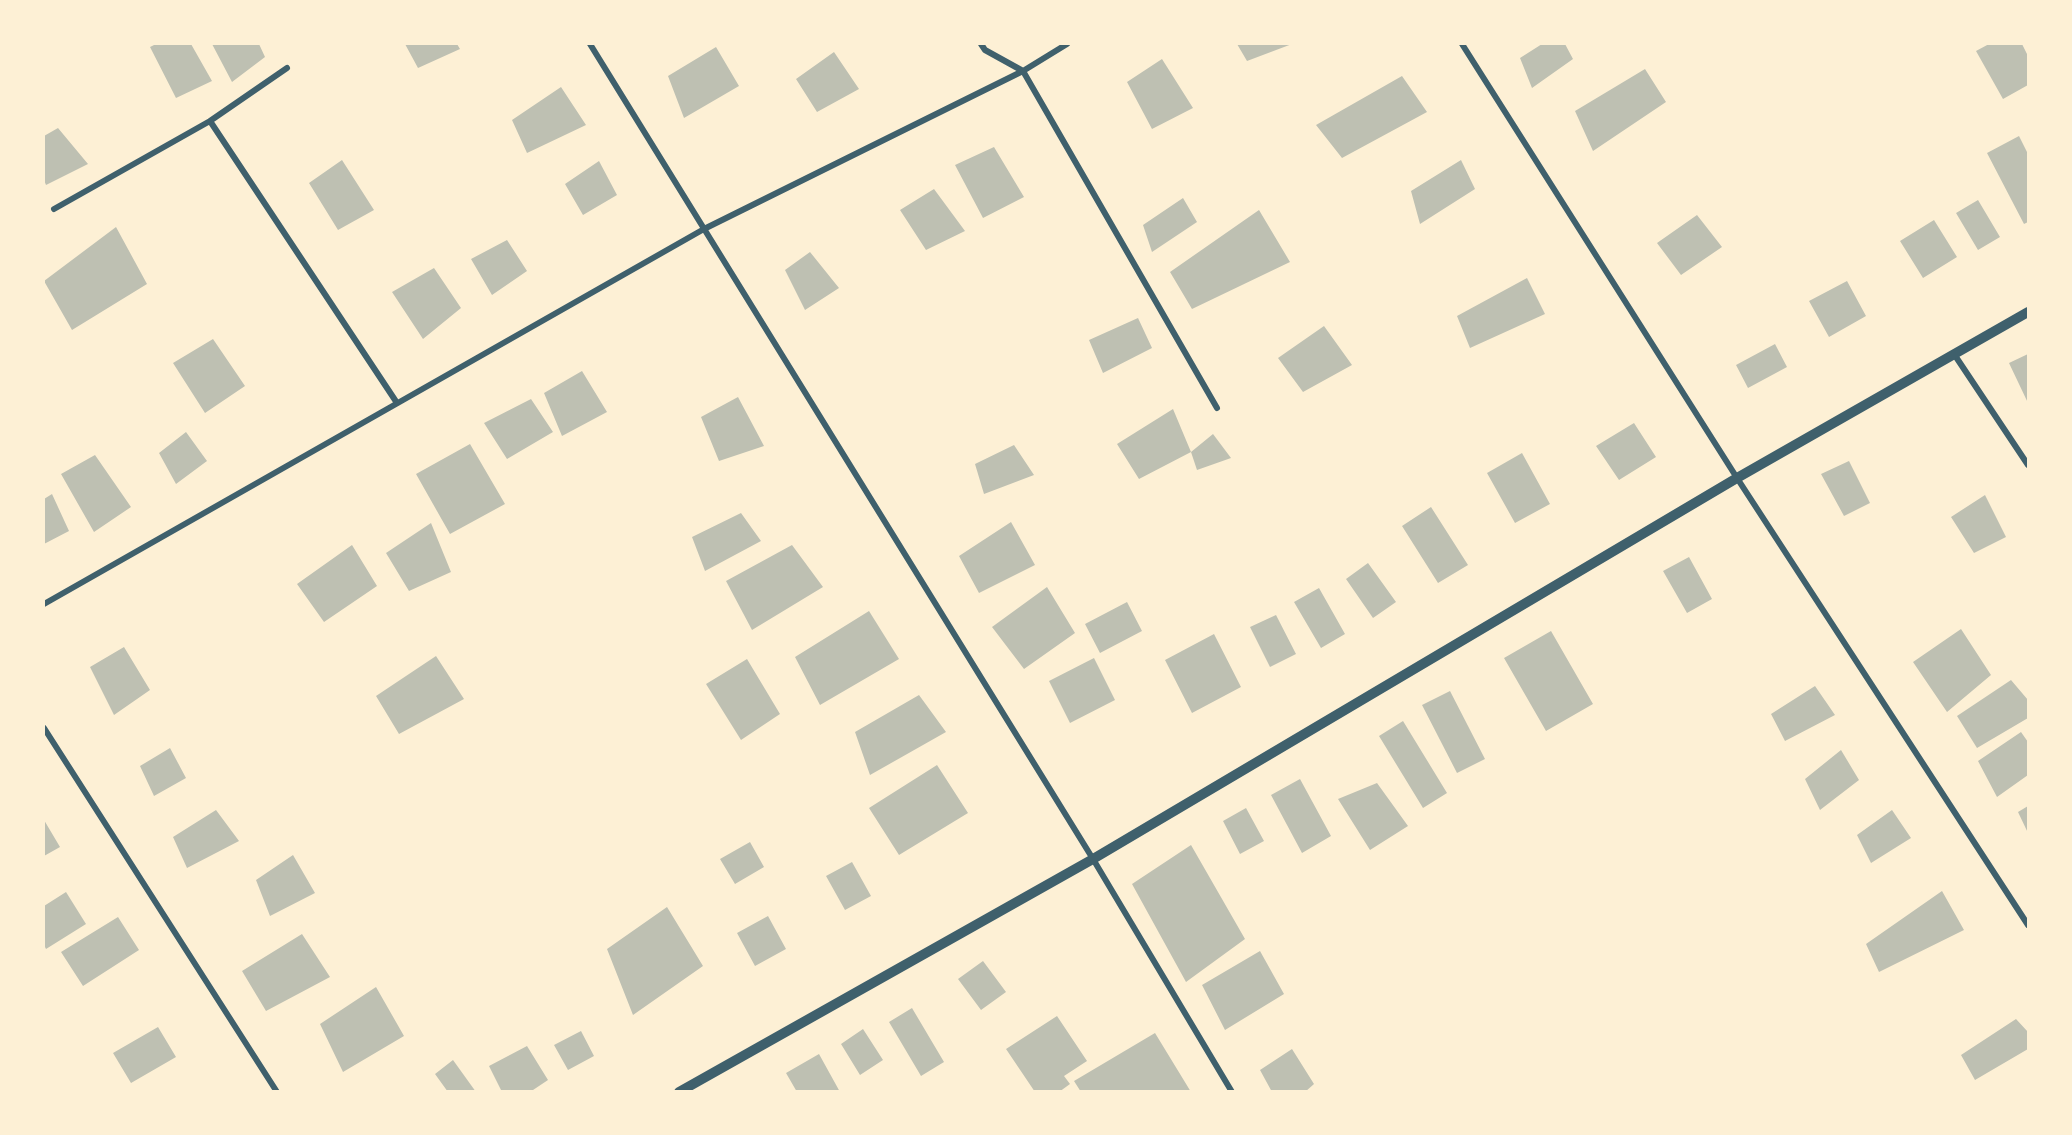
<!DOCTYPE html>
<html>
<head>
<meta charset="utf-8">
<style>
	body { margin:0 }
	#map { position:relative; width:2072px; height:1135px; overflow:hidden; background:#fdf0d5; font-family:"Sofia Sans Condensed",sans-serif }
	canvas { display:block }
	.frame { position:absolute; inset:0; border:45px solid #fdf0d5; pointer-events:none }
</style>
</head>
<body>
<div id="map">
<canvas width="2072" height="1135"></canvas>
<div class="frame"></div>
</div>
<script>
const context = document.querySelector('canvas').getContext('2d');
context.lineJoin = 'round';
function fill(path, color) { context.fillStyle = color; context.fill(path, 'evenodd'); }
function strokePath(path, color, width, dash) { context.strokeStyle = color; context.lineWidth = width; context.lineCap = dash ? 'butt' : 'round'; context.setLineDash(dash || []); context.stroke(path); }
const building = new Path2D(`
	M 156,44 L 191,44 L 212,81 L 176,98 L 150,47 Z
	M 212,44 L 259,44 L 265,57 L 232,82 Z
	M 405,44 L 457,44 L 460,49 L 418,68 Z
	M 1237,44 L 1292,44 L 1247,61 Z
	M 1542,44 L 1565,44 L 1573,59 L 1532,88 L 1520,58 Z
	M 1989,44 L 2022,44 L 2028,56 L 2028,85 L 2003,99 L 1976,51 Z
	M 716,47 L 739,86 L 684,118 L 668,76 Z
	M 834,52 L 859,89 L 817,112 L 796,79 Z
	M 1162,59 L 1193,108 L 1152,129 L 1127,82 Z
	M 1645,69 L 1666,102 L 1593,151 L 1575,111 Z
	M 1402,76 L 1427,112 L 1342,158 L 1316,125 Z
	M 561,87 L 586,125 L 527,153 L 512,120 Z
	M 58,128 L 88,164 L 46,185 L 44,180 L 44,136 Z
	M 2019,136 L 2028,154 L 2028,222 L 2024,224 L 1987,153 Z
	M 994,147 L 1024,197 L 983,218 L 955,165 Z
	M 342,160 L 374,210 L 338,230 L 309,183 Z
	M 1461,160 L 1475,189 L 1420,224 L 1411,191 Z
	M 599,161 L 617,195 L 583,215 L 565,184 Z
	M 934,189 L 965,231 L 926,250 L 900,210 Z
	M 1183,198 L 1197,222 L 1152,252 L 1143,225 Z
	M 1978,200 L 2000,237 L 1978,250 L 1956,213 Z
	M 1259,210 L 1290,262 L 1192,309 L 1170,272 Z
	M 1697,215 L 1722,247 L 1681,275 L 1657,243 Z
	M 1934,220 L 1957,257 L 1923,278 L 1900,241 Z
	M 116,227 L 147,284 L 72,330 L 44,281 Z
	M 507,240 L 527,271 L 492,295 L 471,259 Z
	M 810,252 L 839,288 L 805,310 L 785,270 Z
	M 434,268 L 461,308 L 423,339 L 392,292 Z
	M 1527,278 L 1545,314 L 1470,348 L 1457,316 Z
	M 1847,281 L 1866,316 L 1829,337 L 1809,301 Z
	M 1138,318 L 1152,348 L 1103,373 L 1089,340 Z
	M 1324,326 L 1352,365 L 1303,392 L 1278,358 Z
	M 213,339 L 245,386 L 205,413 L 173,363 Z
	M 1775,344 L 1787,367 L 1748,388 L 1736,365 Z
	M 2028,354 L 2028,403 L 2009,363 Z
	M 582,371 L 607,412 L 562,436 L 544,393 Z
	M 738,397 L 764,446 L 719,461 L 701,417 Z
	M 531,399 L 553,432 L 507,459 L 484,423 Z
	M 1173,409 L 1191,452 L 1139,479 L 1117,444 Z
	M 1634,423 L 1656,457 L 1619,480 L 1596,446 Z
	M 186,432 L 207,461 L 176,484 L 159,453 Z
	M 1213,434 L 1231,458 L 1197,470 L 1191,452 Z
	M 470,444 L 505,504 L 450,534 L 416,474 Z
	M 1014,445 L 1034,475 L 984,494 L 975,464 Z
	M 1522,453 L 1550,504 L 1515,523 L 1487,473 Z
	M 95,455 L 131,507 L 94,532 L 61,474 Z
	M 1849,461 L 1870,503 L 1844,516 L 1821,474 Z
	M 52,494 L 69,531 L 44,544 L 44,499 Z
	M 1985,495 L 2006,537 L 1974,553 L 1951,517 Z
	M 1431,507 L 1468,565 L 1438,583 L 1402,526 Z
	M 741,513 L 761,541 L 705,571 L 692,537 Z
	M 1011,522 L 1035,565 L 979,593 L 959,556 Z
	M 431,523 L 451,572 L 409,591 L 386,553 Z
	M 352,545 L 377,586 L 324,622 L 297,584 Z
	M 792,545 L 823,587 L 752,630 L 726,581 Z
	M 1689,557 L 1712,599 L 1687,613 L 1663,571 Z
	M 1368,563 L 1396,602 L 1373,618 L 1346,579 Z
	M 1047,587 L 1075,633 L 1024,669 L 992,627 Z
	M 1319,588 L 1345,634 L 1321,648 L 1294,602 Z
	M 1127,602 L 1142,631 L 1100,653 L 1085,624 Z
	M 869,611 L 899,659 L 820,705 L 795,657 Z
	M 1276,615 L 1296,654 L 1270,667 L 1250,627 Z
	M 1961,629 L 1991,675 L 1947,712 L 1913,662 Z
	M 1551,631 L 1593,704 L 1546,731 L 1504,658 Z
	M 1214,634 L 1241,687 L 1192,713 L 1165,660 Z
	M 124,647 L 150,690 L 114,715 L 90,667 Z
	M 436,656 L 464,699 L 399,734 L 376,696 Z
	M 1094,658 L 1115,700 L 1070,723 L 1049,681 Z
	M 747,659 L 780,714 L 741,740 L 706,684 Z
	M 2011,680 L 2028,700 L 2028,718 L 1977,748 L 1957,716 Z
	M 1815,686 L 1835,715 L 1785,741 L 1771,714 Z
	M 1450,691 L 1485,759 L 1457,773 L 1422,705 Z
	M 919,695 L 946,732 L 870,775 L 855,732 Z
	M 1403,721 L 1447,793 L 1423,808 L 1379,736 Z
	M 2021,732 L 2028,742 L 2028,775 L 1997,797 L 1978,761 Z
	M 170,748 L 186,778 L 154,796 L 140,766 Z
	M 1841,750 L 1859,780 L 1820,810 L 1805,779 Z
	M 937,765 L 968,813 L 899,855 L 869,808 Z
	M 1300,779 L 1331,836 L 1302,853 L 1271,795 Z
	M 1377,783 L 1408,826 L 1370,850 L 1338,799 Z
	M 2028,806 L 2028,833 L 2018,812 Z
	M 1246,808 L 1264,841 L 1240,854 L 1223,821 Z
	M 216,810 L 239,841 L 187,868 L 173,837 Z
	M 1892,810 L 1911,838 L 1871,863 L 1857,835 Z
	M 44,820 L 60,847 L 44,856 Z
	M 750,842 L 764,867 L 735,884 L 720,859 Z
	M 1191,845 L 1245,939 L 1186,982 L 1132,884 Z
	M 293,855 L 315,893 L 270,916 L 256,880 Z
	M 852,862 L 871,896 L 845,910 L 826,876 Z
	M 1942,891 L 1964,930 L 1879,972 L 1866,944 Z
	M 66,892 L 86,924 L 46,949 L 44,945 L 44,906 Z
	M 667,907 L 703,966 L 633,1015 L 607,949 Z
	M 768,916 L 786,949 L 755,966 L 737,933 Z
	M 118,917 L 139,950 L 83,986 L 61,952 Z
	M 302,934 L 330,977 L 266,1011 L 242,971 Z
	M 1260,951 L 1284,994 L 1225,1030 L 1202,985 Z
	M 983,961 L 1006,992 L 981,1010 L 958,979 Z
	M 376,987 L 404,1036 L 343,1072 L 320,1024 Z
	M 912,1008 L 944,1062 L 921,1076 L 889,1022 Z
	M 1057,1016 L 1087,1061 L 1064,1076 L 1070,1084 L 1059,1092 L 1035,1092 L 1006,1049 Z
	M 2016,1019 L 2028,1032 L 2028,1049 L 1975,1080 L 1961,1055 Z
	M 158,1027 L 176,1057 L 131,1083 L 113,1053 Z
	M 863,1029 L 883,1060 L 860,1075 L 841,1044 Z
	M 581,1031 L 594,1056 L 568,1070 L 554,1045 Z
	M 1155,1033 L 1191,1092 L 1081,1092 L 1074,1081 Z
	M 527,1046 L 548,1080 L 530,1092 L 502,1092 L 489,1066 Z
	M 1292,1049 L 1314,1084 L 1305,1092 L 1272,1092 L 1260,1070 Z
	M 819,1054 L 840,1092 L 797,1092 L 786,1073 Z
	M 453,1060 L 476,1092 L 448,1092 L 435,1074 Z`);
const minor = new Path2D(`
	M 590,44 L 1093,859 L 1232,1092
	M 981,44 L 985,50 L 1023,71 L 1217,408
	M 1462,44 L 1737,478 L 2028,925
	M 210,121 L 287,68
	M 54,209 L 210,121 L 397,403
	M 1954,354 L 2028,465
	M 44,604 L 704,229 L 1023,71 L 1067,44
	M 44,728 L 277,1092`);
const tertiary = new Path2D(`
	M 679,1092 L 1093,859 L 1737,478 L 2028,312`);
fill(building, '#bec0b2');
strokePath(minor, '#3f606c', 6);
strokePath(tertiary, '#3f606c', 10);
</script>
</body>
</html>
